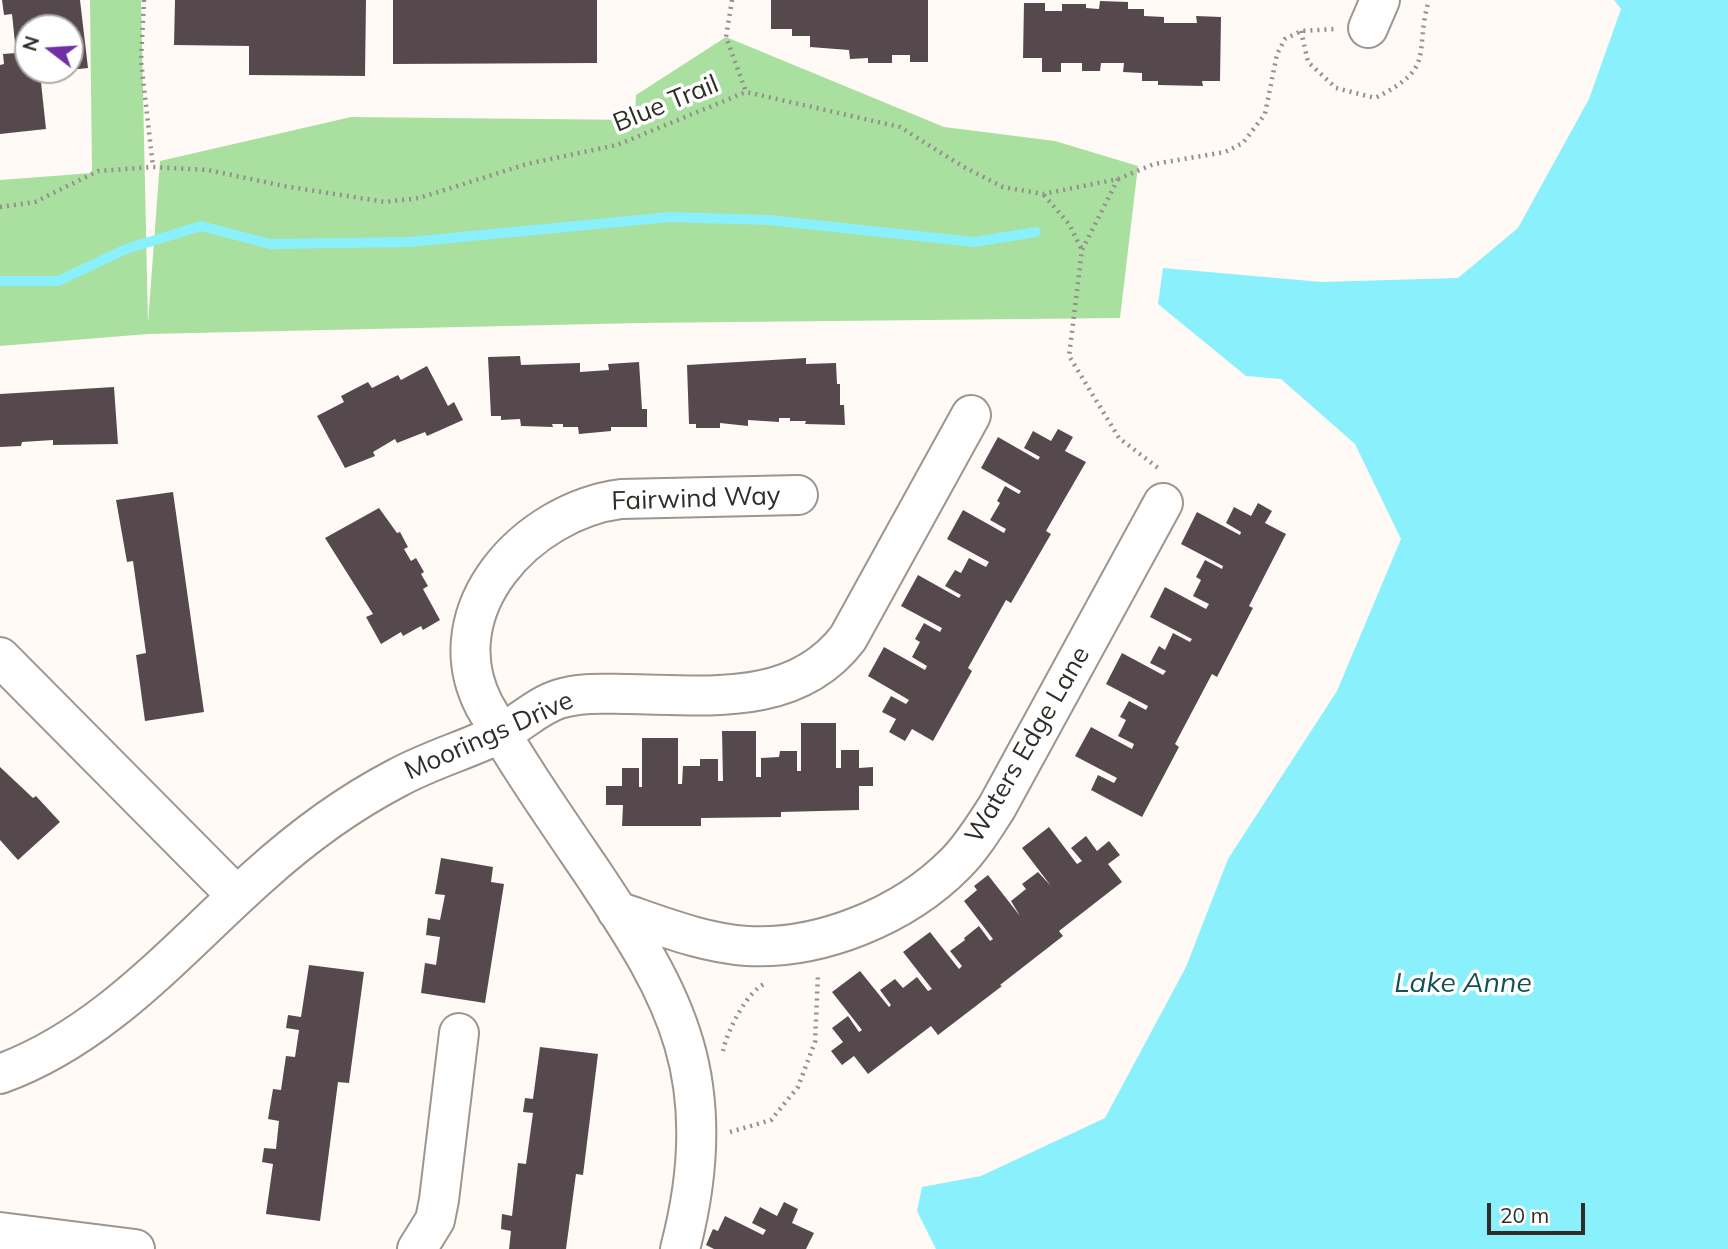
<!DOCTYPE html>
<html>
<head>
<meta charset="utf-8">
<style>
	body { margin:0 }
	#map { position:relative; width:1728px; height:1249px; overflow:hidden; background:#fffaf6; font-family:Mulish,sans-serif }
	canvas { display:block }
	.north { position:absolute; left:14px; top:14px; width:70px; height:70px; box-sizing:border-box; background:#fff; border:2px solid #acaba9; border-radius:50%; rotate:287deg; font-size:19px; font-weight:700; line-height:28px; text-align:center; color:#302c28 }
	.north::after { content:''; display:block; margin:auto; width:24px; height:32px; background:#702fa4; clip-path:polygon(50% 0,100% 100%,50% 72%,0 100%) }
	.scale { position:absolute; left:1487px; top:1203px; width:98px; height:32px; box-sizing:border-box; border:4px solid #302c28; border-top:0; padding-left:9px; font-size:21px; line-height:24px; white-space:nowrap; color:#302c28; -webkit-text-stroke:5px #fff; paint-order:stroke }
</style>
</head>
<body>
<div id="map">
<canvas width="1728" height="1249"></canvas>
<div class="north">N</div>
<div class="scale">20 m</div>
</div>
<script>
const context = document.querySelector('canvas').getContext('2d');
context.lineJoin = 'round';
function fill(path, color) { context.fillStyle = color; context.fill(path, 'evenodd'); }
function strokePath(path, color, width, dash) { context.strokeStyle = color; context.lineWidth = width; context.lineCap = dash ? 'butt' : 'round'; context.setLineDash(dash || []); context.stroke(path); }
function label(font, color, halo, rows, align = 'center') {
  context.font = font + ' Mulish,sans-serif'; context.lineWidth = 7; context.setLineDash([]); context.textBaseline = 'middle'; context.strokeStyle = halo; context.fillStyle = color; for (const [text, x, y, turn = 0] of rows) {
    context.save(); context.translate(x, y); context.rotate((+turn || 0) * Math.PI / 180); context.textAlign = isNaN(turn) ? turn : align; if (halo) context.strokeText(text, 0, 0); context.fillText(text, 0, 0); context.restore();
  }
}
const green = new Path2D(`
	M 90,0 L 141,0 L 148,323 L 160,161 L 351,117 L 635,120 L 636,95 L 726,37 L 944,127 L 1055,141 L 1138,166 L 1120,318 L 640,323 L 148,334 L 0,346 L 0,180 L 92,173 Z`);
const water = new Path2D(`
	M 1614,0 L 1728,0 L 1728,1249 L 936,1249 L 917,1211 L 922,1187 L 981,1176 L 1105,1118 L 1186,967 L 1228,859 L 1337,691 L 1401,539 L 1355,444 L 1281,379 L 1246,376 L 1158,304 L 1163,268 L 1322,282 L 1458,278 L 1518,228 L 1589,99 L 1621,9 Z`);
const stream = new Path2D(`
	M 0,281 L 58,281 L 126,249 L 201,226 L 270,244 L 409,242 L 670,217 L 769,220 L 974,242 L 1036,232`);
const building = new Path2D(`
	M 2,0 L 80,0 L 88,68 L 70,70 L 70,28 L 28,28 L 28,70 L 53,70 L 40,73 L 46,129 L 0,134 L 0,65 L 4,64 L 3,54 L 16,53 L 12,14 L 4,15 Z
	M 175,0 L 366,0 L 365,76 L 249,75 L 249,46 L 174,45 Z
	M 393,0 L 597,0 L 597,63 L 393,64 Z
	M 771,0 L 928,0 L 928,62 L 910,62 L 910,55 L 892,55 L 892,63 L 868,63 L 868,58 L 850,59 L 849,50 L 810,47 L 810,36 L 792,36 L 792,29 L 771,29 Z
	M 1100,1 L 1128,2 L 1128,9 L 1144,9 L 1144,16 L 1164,17 L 1164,23 L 1197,23 L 1196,16 L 1221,17 L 1220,81 L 1202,81 L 1203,86 L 1158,85 L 1158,81 L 1142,81 L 1142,73 L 1123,72 L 1124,63 L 1101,63 L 1100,71 L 1082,71 L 1082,63 L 1061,63 L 1061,72 L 1042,72 L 1042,58 L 1023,58 L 1024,3 L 1045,3 L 1045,11 L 1062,11 L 1062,4 L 1086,4 L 1086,8 L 1099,9 Z
	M 520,356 L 521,365 L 580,363 L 580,372 L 609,370 L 608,364 L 639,362 L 642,409 L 647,409 L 647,427 L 611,427 L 611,431 L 579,434 L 578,427 L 563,427 L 563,424 L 552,424 L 553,427 L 521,426 L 520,419 L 501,420 L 501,416 L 491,416 L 488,357 Z
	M 806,358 L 806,364 L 836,363 L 837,384 L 840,384 L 840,405 L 844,405 L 845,425 L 805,424 L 806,421 L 790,421 L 790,418 L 779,418 L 779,422 L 748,420 L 748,426 L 720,423 L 720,428 L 696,428 L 696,424 L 689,424 L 687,365 Z
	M 427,366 L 448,406 L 454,402 L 463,420 L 427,436 L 425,432 L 397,443 L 395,439 L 373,452 L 375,456 L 345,468 L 317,416 L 344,402 L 341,396 L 368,382 L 372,388 L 398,375 L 401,380 Z
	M 114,387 L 118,444 L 53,445 L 53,440 L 22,442 L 21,446 L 0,447 L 0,394 Z
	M 1058,429 L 1073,437 L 1065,451 L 1086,462 L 1046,531 L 1051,534 L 1011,603 L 1006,600 L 968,668 L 972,671 L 933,741 L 912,729 L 905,741 L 889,732 L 896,719 L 882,712 L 891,696 L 906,704 L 909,700 L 868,676 L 884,647 L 925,670 L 927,666 L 912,657 L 920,642 L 915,639 L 924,623 L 940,632 L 942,628 L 901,606 L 918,575 L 959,598 L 961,595 L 945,586 L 955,570 L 961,573 L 969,558 L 986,567 L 989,562 L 947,539 L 963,510 L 1004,533 L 1006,529 L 990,520 L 1000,503 L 997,501 L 1005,486 L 1019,494 L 1021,491 L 981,468 L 998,437 L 1038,460 L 1040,457 L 1024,448 L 1033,431 L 1051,441 Z
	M 173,492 L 204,712 L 145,721 L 136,655 L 146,653 L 133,561 L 127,562 L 116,500 Z
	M 1258,503 L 1272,511 L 1265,523 L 1286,534 L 1249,606 L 1253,608 L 1217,677 L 1212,674 L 1175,744 L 1179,747 L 1142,817 L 1091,790 L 1098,775 L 1114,783 L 1117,778 L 1075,756 L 1091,727 L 1132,749 L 1134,744 L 1118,736 L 1126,720 L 1120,717 L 1129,701 L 1146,710 L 1148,706 L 1106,684 L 1122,653 L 1163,675 L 1166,671 L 1150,663 L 1159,646 L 1165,650 L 1173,633 L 1190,642 L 1192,639 L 1150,617 L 1165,587 L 1206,609 L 1209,604 L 1193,596 L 1201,580 L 1196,577 L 1205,560 L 1222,569 L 1223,566 L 1181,544 L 1197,512 L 1240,535 L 1241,532 L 1226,523 L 1234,507 L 1251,516 Z
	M 379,508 L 397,533 L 400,532 L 408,547 L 404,549 L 411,561 L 416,558 L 424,572 L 421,574 L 428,586 L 423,589 L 440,620 L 423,630 L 421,626 L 403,636 L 401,632 L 381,644 L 366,617 L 373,614 L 325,538 Z
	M 801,723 L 836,723 L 836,768 L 841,768 L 841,750 L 859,750 L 859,768 L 873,767 L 873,786 L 859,786 L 859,810 L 781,812 L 781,817 L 701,818 L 701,826 L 622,826 L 623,805 L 606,805 L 606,786 L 622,786 L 622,768 L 639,768 L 639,787 L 642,787 L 642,738 L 678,738 L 678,784 L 682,784 L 683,766 L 700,766 L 700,759 L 718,759 L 718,781 L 723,781 L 722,731 L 756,731 L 756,777 L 761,777 L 761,758 L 779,757 L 780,751 L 797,751 L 797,771 L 801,771 Z
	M 0,767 L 33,798 L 36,796 L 60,822 L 18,860 L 0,840 Z
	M 1049,827 L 1077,864 L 1082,861 L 1071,848 L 1086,836 L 1097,851 L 1109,841 L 1120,855 L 1108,864 L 1122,882 L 1059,931 L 1063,936 L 1000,985 L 1002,986 L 938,1035 L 931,1026 L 868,1074 L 854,1056 L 842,1065 L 831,1051 L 843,1042 L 832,1028 L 848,1016 L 859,1032 L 862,1030 L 832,992 L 860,971 L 889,1007 L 891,1005 L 880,990 L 895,979 L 903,988 L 917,977 L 928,991 L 932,989 L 903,952 L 930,932 L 959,969 L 962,966 L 950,951 L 965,940 L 964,938 L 979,926 L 990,941 L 993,939 L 964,901 L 977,890 L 974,886 L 988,875 L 1020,916 L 1011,901 L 1026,889 L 1022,884 L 1038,872 L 1051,886 L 1022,848 Z
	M 441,858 L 493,867 L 491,882 L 504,884 L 485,1003 L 421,993 L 425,963 L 436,965 L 440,937 L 426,935 L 428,918 L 440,920 L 445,895 L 435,894 Z
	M 309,965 L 364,972 L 349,1083 L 338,1082 L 320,1221 L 266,1214 L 273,1164 L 262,1162 L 264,1148 L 276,1149 L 279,1121 L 268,1119 L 273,1089 L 281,1090 L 286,1056 L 295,1057 L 299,1030 L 286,1028 L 288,1015 L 301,1017 Z
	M 540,1047 L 598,1054 L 583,1175 L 576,1174 L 566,1249 L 509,1249 L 511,1231 L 501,1229 L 502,1214 L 512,1216 L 518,1163 L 526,1164 L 533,1113 L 523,1112 L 525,1098 L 533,1099 Z
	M 784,1202 L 798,1209 L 792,1223 L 814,1233 L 806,1249 L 714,1249 L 706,1245 L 713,1229 L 718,1231 L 725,1216 L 763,1235 L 766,1230 L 752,1223 L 760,1207 L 777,1216 Z`);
const path = new Path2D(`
	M 144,0 L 141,61 L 153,167
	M 732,0 L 726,37 L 746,92
	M 1301,31 L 1308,62 L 1336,88 L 1375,98 C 1438,67 1413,54 1429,0
	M 1118,179 L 1082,250 L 1069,356 L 1119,438 L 1158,468
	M 1044,195 L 1069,224 L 1082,250
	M 0,207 L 35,202 L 98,171 L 153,167 L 208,170 L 284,186 L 385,202 L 419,198 L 527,164 L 617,145 L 746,92 L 900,127 L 962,166 L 1003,187 L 1043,194 L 1118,179 L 1154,164 L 1225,152 L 1243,143 L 1265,114 L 1277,54 L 1285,39 L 1301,31 L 1334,29
	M 723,1051 C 727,1031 747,991 766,983
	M 730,1132 L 771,1120 L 798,1087 L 815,1042 L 818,974`);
const minor = new Path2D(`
	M 1368,28 L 1380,0
	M 0,657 L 237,896
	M 617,911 C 659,925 702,943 747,946 C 820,950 904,916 956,863 C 972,847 984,827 997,807 L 1163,503
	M 0,1074 C 105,1036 178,948 259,876 C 301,838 347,804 397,778 C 430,760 466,750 499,734 C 520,724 537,706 559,699 C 581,692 604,694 627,694 C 705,695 795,708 848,638 L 971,415
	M 0,1232 L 135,1249
	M 417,1249 L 435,1220 L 439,1200 L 459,1033
	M 680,1249 C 698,1181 704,1112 684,1044 C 666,982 629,928 594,875 C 556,819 517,763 484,705 C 435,609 528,511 621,499 L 798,495`);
const streetNames = [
	["Blue Trail",666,104,-22],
	["Fairwind Way",696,499,-2],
	["Moorings Drive",489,736,-24],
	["Waters Edge Lane",1028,745,-60]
];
const waterNames = [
	["Lake Anne",1463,984]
];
fill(green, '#a9e09f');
fill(water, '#8af0fb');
strokePath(stream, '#8af0fb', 10);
fill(building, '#56494d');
strokePath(minor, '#9f958c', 42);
strokePath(path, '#948f8b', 4.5, [2, 5]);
strokePath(minor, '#fff', 38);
label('26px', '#302c28', '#fff', streetNames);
label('italic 28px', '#145156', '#fff', waterNames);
</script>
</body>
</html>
